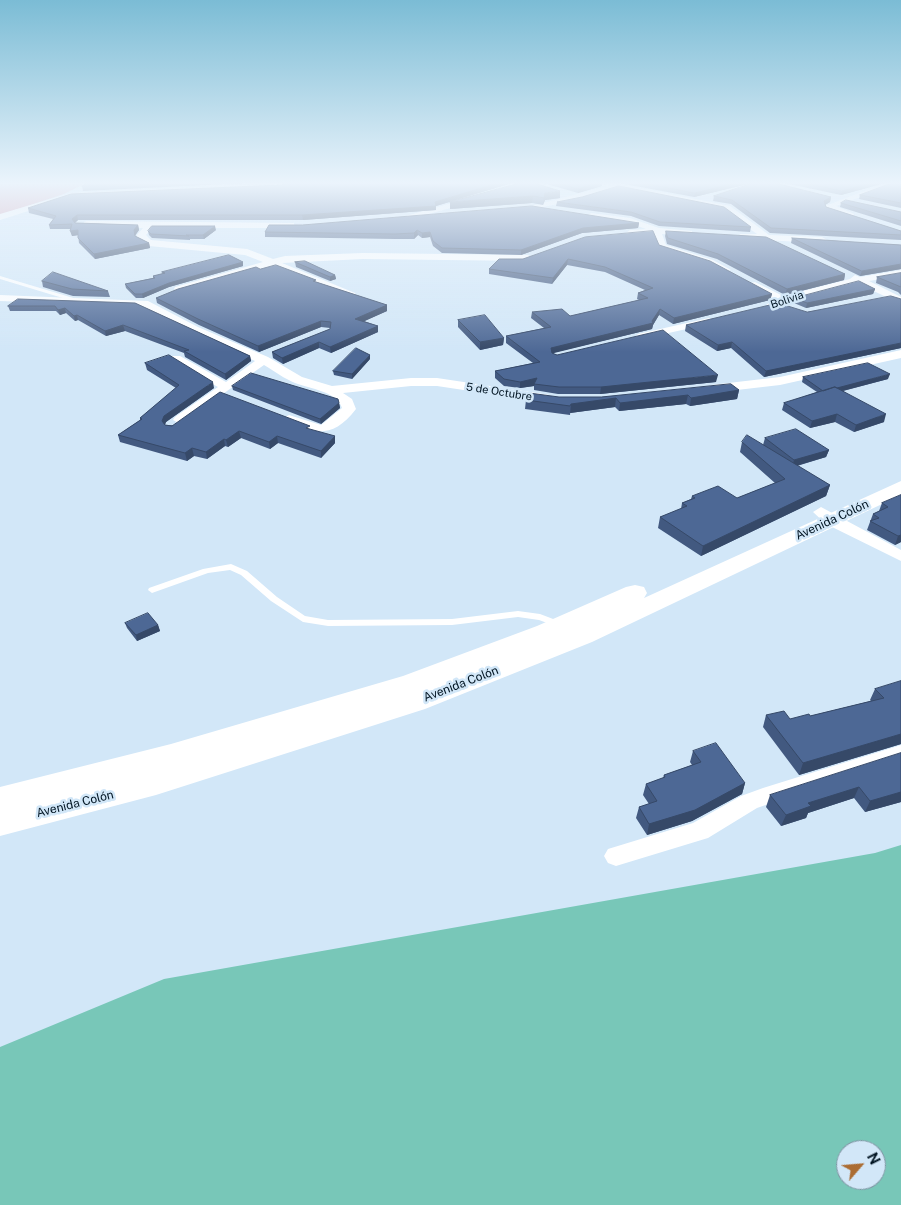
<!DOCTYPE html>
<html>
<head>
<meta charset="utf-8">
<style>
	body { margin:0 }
	#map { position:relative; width:901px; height:1205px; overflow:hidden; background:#d2e7f8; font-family:"Public Sans",sans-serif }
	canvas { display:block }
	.north { position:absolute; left:836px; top:1140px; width:50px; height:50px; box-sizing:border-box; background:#d2e7f8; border:1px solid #7e93a2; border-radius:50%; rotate:63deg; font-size:14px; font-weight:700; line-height:20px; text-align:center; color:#011422 }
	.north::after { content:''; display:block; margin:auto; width:18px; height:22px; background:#ab6d33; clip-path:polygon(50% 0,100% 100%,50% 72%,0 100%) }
</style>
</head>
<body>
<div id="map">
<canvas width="901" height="1205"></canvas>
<div class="north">N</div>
</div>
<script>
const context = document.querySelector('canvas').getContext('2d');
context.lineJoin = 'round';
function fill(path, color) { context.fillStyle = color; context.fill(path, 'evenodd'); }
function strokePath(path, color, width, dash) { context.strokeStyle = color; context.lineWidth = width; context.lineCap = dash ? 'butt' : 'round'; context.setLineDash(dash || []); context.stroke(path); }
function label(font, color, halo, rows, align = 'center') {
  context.font = font + ' "Public Sans",sans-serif'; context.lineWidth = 5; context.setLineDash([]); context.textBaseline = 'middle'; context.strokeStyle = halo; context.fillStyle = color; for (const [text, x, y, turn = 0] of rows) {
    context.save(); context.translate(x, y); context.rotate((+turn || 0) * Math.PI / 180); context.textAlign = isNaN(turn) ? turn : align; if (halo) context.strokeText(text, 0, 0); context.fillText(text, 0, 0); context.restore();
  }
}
const forest = new Path2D(`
	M 0,183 L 86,183 L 64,194 L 0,215 Z`);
const water = new Path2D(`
	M 901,845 L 901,1205 L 0,1205 L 0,1047 L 164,979 L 875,853 ZM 846,1150 L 876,1150 L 876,1180 L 846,1180 Z`);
const lane = new Path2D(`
	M 0,276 L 80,300 L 81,301 L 76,302 L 0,279 Z
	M 231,564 L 247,571 L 277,597 L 305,616 L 328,620 L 452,619 L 518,611 L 540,614 L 561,622 L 562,624 L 558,627 L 539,620 L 518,617 L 452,625 L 328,626 L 303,622 L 271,601 L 241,575 L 230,570 L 208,573 L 152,593 L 148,590 L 149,588 L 203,569 Z`);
const street = new Path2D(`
	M 599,183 L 615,183 L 730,206 L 769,235 L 822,237 L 827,240 L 822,243 L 743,239 L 739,236 L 740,234 L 757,234 L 724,210 L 618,188 L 578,200 L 532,209 L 528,207 L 608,186 Z
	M 886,183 L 898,183 L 836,206 L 854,214 L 854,218 L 848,218 L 825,206 Z
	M 226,186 L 230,188 L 229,190 L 72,197 L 0,220 L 0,214 L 71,193 Z
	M 473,197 L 476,197 L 476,201 L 399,222 L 395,219 Z
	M 591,213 L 630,218 L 659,228 L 692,231 L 692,235 L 689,236 L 662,234 L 666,245 L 713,260 L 731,270 L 723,272 L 666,253 L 657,247 L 653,234 L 630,236 L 626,233 L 630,230 L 646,229 L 629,223 L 588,218 L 587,216 Z
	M 87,221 L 294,223 L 294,227 L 291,228 L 152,228 L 146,235 L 151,240 L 247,249 L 273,259 L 285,256 L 363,253 L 528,255 L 533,258 L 528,261 L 363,259 L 282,263 L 355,293 L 356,295 L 351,298 L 272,266 L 179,292 L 174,289 L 175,287 L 263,262 L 245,255 L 149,246 L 137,239 L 137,235 L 143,228 L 84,226 L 84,222 Z
	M 901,270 L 901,276 L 869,281 L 901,297 L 901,304 L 857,283 L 771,308 L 766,305 L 774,300 L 746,284 L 755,282 L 783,296 L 850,279 L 855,275 L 860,277 Z
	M 0,295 L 148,301 L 198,327 L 268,357 L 302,377 L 332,386 L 411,378 L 437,378 L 550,395 L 556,399 L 550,403 L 437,386 L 411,386 L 343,393 L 352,399 L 356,409 C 333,439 315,434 284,422 L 282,419 L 289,415 L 321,425 L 342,408 C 337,391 310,389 295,383 C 285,379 274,371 264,365 L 180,424 L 173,420 L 175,417 L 218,387 L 172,362 L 172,356 L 180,356 L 226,382 L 255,361 L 190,331 L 142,306 L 0,301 Z
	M 709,318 L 714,321 L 713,323 L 642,339 L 636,336 L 638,334 Z
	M 901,350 L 901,358 L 780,385 L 711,393 L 705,389 L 711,385 L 780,377 Z
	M 821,507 L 901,550 L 901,561 L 826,524 L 813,512 Z
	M 901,745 L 901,761 L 777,801 L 757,808 L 708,838 L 616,866 L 608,863 L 604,856 L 608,849 L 693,823 L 741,796 L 763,788 Z`);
const secondary = new Path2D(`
	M 901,481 L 901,495 L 592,642 L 425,709 L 156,795 L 0,836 L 0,787 L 171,744 L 403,676 L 537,626 L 626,587 L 635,585 L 644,587 L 647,593 L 644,598 Z`);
const wall = new Path2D(`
	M 88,183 L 248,183 L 83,191 L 82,186 Z
	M 286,183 L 512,183 L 436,206 L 436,210 L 303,220 L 78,220 L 75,223 L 138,225 L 139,230 L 135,236 L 149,243 L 150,248 L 95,259 L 79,243 L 78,235 L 72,236 L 71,229 L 50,229 L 49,225 L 53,219 L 29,213 L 28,208 L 281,185 Z
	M 520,183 L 560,198 L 545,200 L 543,205 L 532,203 L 450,209 Z
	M 543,183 L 602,183 L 602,186 L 578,193 Z
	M 619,183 L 752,183 L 694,197 Z
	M 784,183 L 885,183 L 841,195 Z
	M 901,183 L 901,208 L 859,199 L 860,195 Z
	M 714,196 L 831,197 L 830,202 L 825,205 L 826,207 L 901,231 L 901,240 L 770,233 L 731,204 L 713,201 Z
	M 557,202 L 751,227 L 750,232 L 659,226 L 631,216 L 556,206 Z
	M 841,203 L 901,212 L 901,226 L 840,207 Z
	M 639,223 L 638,228 L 582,233 L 521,255 L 442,253 L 433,246 L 430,237 L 422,238 L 418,235 L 414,239 L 395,239 L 265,237 L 265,232 Z
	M 216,230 L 204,239 L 190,239 L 190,240 L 152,238 L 149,235 L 148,231 Z
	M 666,231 L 845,274 L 844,280 L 785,295 L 717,259 L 667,244 L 665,236 Z
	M 792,238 L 901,245 L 901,269 L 860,276 L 791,243 Z
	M 659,245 L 772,294 L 770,300 L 673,324 L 659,315 L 653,325 L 652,329 L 552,353 L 557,355 L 716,382 L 600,394 L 558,394 L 534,390 L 534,386 L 520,388 L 504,386 L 495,378 L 495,371 L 533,363 L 506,343 L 506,336 L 544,328 L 531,318 L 532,312 L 570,316 L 639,300 L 637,299 L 638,293 L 645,290 L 605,272 L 567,265 L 552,284 L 489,274 L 489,269 L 523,259 Z
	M 243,262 L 243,266 L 169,287 L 143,298 L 136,298 L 126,288 L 125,284 L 153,278 L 153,276 L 163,274 L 162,272 Z
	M 295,262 L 335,275 L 336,279 L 330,281 L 296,267 Z
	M 260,269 L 316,282 L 387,305 L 387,311 L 364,321 L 378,326 L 378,332 L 331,353 L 319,348 L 283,364 L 273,358 L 272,352 L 330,329 L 330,328 L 321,327 L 259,352 L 199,325 L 157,303 L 156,298 Z
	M 901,273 L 901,295 L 898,292 L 876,283 L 877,277 Z
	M 42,281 L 108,291 L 110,297 L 73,296 L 43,287 Z
	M 875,289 L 873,294 L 806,308 L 794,303 L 795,298 Z
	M 901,299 L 901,349 L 901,348 L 764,377 L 731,348 L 717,351 L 685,331 L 686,325 L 807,312 Z
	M 135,303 L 250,356 L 251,361 L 226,380 L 185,357 L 184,353 L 125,331 L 106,336 L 78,320 L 75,321 L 66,313 L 60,315 L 56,311 L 10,311 L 8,306 Z
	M 458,320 L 504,338 L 503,345 L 480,350 L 458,327 Z
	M 370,359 L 352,379 L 334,375 L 333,371 Z
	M 145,363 L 214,388 L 166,422 L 165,425 L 310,430 L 335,443 L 321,458 L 278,443 L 270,449 L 241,438 L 228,447 L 225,446 L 207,459 L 194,456 L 187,461 L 120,442 L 118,435 L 140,420 L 140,418 L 176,388 L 147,370 Z
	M 803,377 L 888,379 L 843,391 L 884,422 L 854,432 L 835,422 L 810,428 L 782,410 L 784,403 L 817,392 L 802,382 Z
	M 232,386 L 339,403 L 340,408 L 321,424 L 233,390 Z
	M 739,390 L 737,399 L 690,406 L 686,404 L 619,411 L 615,407 L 570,413 L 570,415 L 525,409 L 526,400 L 559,397 L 601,397 Z
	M 765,438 L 829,450 L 826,457 L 797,466 L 830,485 L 826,496 L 701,556 L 658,528 L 660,517 L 681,509 L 682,503 L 691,499 L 692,496 L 737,498 L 775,483 L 740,452 L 742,442 L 763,445 Z
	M 901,495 L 901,542 L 895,545 L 867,530 L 873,514 L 879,511 L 882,503 Z
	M 125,623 L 158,625 L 160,631 L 137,641 L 127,628 Z
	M 901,681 L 901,744 L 799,775 L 763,727 L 766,715 L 790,719 L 810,716 L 871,701 L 870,700 L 875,689 Z
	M 693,751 L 745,783 L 742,794 L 692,821 L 647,835 L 636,818 L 639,807 L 649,804 L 643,795 L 646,784 L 663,778 L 664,775 L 692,765 L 690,762 Z
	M 901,753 L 901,802 L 865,812 L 854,798 L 808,813 L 806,818 L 781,826 L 766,807 L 770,795 Z`);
const shadedWall = new Path2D(`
	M 498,183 L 512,183 L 436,206 L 436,210 L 303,220 L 302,215 L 435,202 Z
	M 597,183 L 602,183 L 602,186 L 578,193 L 578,189 Z
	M 735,183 L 752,183 L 694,197 L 695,193 Z
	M 869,183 L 885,183 L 841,195 L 842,191 Z
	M 560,191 L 560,198 L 545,200 L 543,205 L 544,198 L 545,193 Z
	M 533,196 L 532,203 L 450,209 L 450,202 Z
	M 831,197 L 830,202 L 823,206 L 824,201 Z
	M 77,215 L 78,220 L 73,224 L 72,219 Z
	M 639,223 L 638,228 L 582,233 L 521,255 L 521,250 L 583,228 Z
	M 138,225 L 139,230 L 135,235 L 134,230 Z
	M 215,226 L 216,230 L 204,239 L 203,235 Z
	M 78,230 L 79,235 L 72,236 L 70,231 Z
	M 417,230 L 418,235 L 414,239 L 414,233 Z
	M 430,232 L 430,237 L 422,238 L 422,233 Z
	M 149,243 L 150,248 L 95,259 L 94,254 Z
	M 568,259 L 567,265 L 552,284 L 553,278 Z
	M 243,262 L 243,266 L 169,287 L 143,298 L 142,294 L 169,283 Z
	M 901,264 L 901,269 L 860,276 L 862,271 Z
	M 845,274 L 844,280 L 785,295 L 787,289 Z
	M 335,275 L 336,279 L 330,281 L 330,277 Z
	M 875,289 L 873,294 L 806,308 L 807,303 Z
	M 772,294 L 770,300 L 673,324 L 674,318 Z
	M 387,305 L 387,311 L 356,325 L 355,319 Z
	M 65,308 L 66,313 L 60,315 L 58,310 Z
	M 660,309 L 659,315 L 653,325 L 652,329 L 550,354 L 551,348 L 652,321 Z
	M 77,315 L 78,320 L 75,321 L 74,316 Z
	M 321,321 L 321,327 L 259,352 L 258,346 Z
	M 123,325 L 125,331 L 106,336 L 105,331 Z
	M 378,326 L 378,332 L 331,353 L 330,347 Z
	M 504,338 L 503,345 L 480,350 L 480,342 Z
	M 319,342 L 319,348 L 283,364 L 282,358 Z
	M 732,342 L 731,348 L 717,351 L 718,345 Z
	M 901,343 L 901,348 L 764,377 L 766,371 Z
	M 370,355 L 370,359 L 352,379 L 352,374 Z
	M 250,356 L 251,361 L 226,380 L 225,374 Z
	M 890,374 L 888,379 L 823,396 L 824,391 Z
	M 718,375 L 716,382 L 600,394 L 601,387 Z
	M 537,378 L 534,386 L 520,388 L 520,382 Z
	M 213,382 L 214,388 L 166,422 L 163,428 L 162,421 L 164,416 Z
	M 739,390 L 737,399 L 690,406 L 691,398 Z
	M 688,395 L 686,404 L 619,411 L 620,403 Z
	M 616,398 L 615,407 L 570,413 L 570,415 L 571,404 Z
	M 339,403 L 340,408 L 321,424 L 320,419 Z
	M 837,414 L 835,422 L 810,428 L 812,421 Z
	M 886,414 L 884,422 L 854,432 L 856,425 Z
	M 239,431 L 241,438 L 228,447 L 226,440 Z
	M 277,436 L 278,443 L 270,449 L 269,442 Z
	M 335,436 L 335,443 L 321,458 L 321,451 Z
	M 224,439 L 225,446 L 207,459 L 206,452 Z
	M 192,448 L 194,456 L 187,461 L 185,453 Z
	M 829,450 L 826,457 L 792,467 L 794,460 Z
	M 830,485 L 826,496 L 701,556 L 703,546 Z
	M 901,535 L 901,542 L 895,545 L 898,536 Z
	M 158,625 L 160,631 L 137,641 L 136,635 Z
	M 901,734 L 901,744 L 799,775 L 803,763 Z
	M 745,783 L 742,794 L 692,821 L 647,835 L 649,824 Z
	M 859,787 L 854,798 L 808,813 L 806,818 L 781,826 L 786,815 L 808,803 Z
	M 901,792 L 901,802 L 865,812 L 870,801 Z`);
const building = new Path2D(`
	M 88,183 L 149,183 L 82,186 Z
	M 286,183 L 498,183 L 435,202 L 436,206 L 302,215 L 77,215 L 72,219 L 75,223 L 138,225 L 134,230 L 135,236 L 149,243 L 94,254 L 78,238 L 78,230 L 70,231 L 72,224 L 49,225 L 56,216 L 28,208 L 71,194 L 281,185 Z
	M 520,183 L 534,183 L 560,191 L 545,193 L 544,198 L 533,196 L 450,202 Z
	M 559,183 L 597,183 L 578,189 Z
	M 643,183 L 735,183 L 695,193 Z
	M 753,183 L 775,183 L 831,197 L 824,201 L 826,207 L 901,231 L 901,235 L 771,228 L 732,200 L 714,196 Z
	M 806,183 L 869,183 L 842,191 Z
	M 892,183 L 901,183 L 901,203 L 860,195 Z
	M 619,186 L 724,207 L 751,227 L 660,222 L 631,212 L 557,202 L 582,197 Z
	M 846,200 L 901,212 L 901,221 L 841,203 Z
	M 532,206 L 639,223 L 583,228 L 521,250 L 442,248 L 433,241 L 430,232 L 422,233 L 417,230 L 414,233 L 395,234 L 265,232 L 269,225 L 302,225 Z
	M 152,226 L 215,226 L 203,235 L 186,235 L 189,236 L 151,234 L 148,231 Z
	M 653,231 L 659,245 L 710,261 L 772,294 L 674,318 L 660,309 L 652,321 L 653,323 L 551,348 L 552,353 L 557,355 L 663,330 L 718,375 L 601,387 L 559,387 L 534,384 L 537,378 L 520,382 L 504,379 L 495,371 L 540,362 L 506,336 L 551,327 L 532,312 L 562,309 L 570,316 L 648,298 L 638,293 L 653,288 L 605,267 L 568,259 L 553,278 L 489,269 L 499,259 L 523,259 L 585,237 Z
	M 666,231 L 766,237 L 845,274 L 787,289 L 718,254 L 668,238 Z
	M 792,238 L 901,245 L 901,264 L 862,271 Z
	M 229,255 L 243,262 L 169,283 L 142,294 L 135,294 L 125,284 L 155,278 L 153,276 L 165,273 L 162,272 Z
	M 305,261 L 335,275 L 330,277 L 295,262 Z
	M 276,265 L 316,280 L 313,281 L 387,305 L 355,319 L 378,326 L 330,347 L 319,342 L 282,358 L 272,352 L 330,329 L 331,322 L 321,321 L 258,346 L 198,319 L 156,298 L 178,289 L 256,267 L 260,269 Z
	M 53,272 L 108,291 L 72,289 L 42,281 Z
	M 901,273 L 901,287 L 877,277 Z
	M 859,281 L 875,289 L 807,303 L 795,298 Z
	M 891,296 L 901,299 L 901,343 L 766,371 L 732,342 L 718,345 L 686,325 L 778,303 L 807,312 Z
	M 18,299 L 135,303 L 250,356 L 225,374 L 184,351 L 189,350 L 123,325 L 105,331 L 77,315 L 74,316 L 65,308 L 58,310 L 55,306 L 8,306 Z
	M 485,315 L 504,338 L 480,342 L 458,320 Z
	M 356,348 L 370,355 L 352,374 L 333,371 Z
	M 169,355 L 213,382 L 164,416 L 162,421 L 165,425 L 172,426 L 220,392 L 310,426 L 306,428 L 335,436 L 321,451 L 277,436 L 269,442 L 239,431 L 226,440 L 224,439 L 206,452 L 192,448 L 185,453 L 118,435 L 142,419 L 140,418 L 179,385 L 145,363 Z
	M 868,363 L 890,374 L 837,388 L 835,387 L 823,391 L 803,377 Z
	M 251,373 L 338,399 L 339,403 L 320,419 L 232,386 Z
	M 731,384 L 739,390 L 691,398 L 688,395 L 620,403 L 616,398 L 571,404 L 570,406 L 526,400 L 529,393 L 559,397 L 601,397 Z
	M 835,387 L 886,414 L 856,425 L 837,414 L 812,421 L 784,403 Z
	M 796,429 L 829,450 L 794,460 L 765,438 Z
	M 747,435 L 830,485 L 703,546 L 660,517 L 687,506 L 682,503 L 695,498 L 692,496 L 718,486 L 737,498 L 785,479 L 742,442 Z
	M 901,495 L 901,535 L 898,536 L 870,521 L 879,518 L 873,514 L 888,507 L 882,503 Z
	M 148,613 L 158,625 L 136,635 L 125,623 Z
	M 901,681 L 901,734 L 803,763 L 766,715 L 784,711 L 790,719 L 809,714 L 810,716 L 884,698 L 875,689 Z
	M 716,743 L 745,783 L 695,810 L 649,824 L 639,807 L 657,801 L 646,784 L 665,777 L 664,775 L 701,762 L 693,751 Z
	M 901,753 L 901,792 L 870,801 L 859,787 L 808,803 L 811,806 L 786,815 L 770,795 Z`);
const farStreetnames = [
	["Bolivia",787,300,-18],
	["5 de Octubre",499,392,9]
];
const streetNames = [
	["Avenida Colón",832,520,-25],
	["Avenida Colón",461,684,-21],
	["Avenida Colón",75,804,-14]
];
fill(forest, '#d291a4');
fill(water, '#78c7b8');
fill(lane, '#fff');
fill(street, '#fff');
fill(secondary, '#fff');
fill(wall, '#425980');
fill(shadedWall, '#364968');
fill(building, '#4d6895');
strokePath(building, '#364968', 1);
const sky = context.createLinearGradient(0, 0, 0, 352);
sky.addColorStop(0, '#7bbcd5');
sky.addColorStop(0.52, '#ebf4fc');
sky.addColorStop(1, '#ebf4fc00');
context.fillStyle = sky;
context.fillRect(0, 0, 901, 352);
label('11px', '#011422', '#d2e7f8', farStreetnames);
label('12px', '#011422', '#d2e7f8', streetNames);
</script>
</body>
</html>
